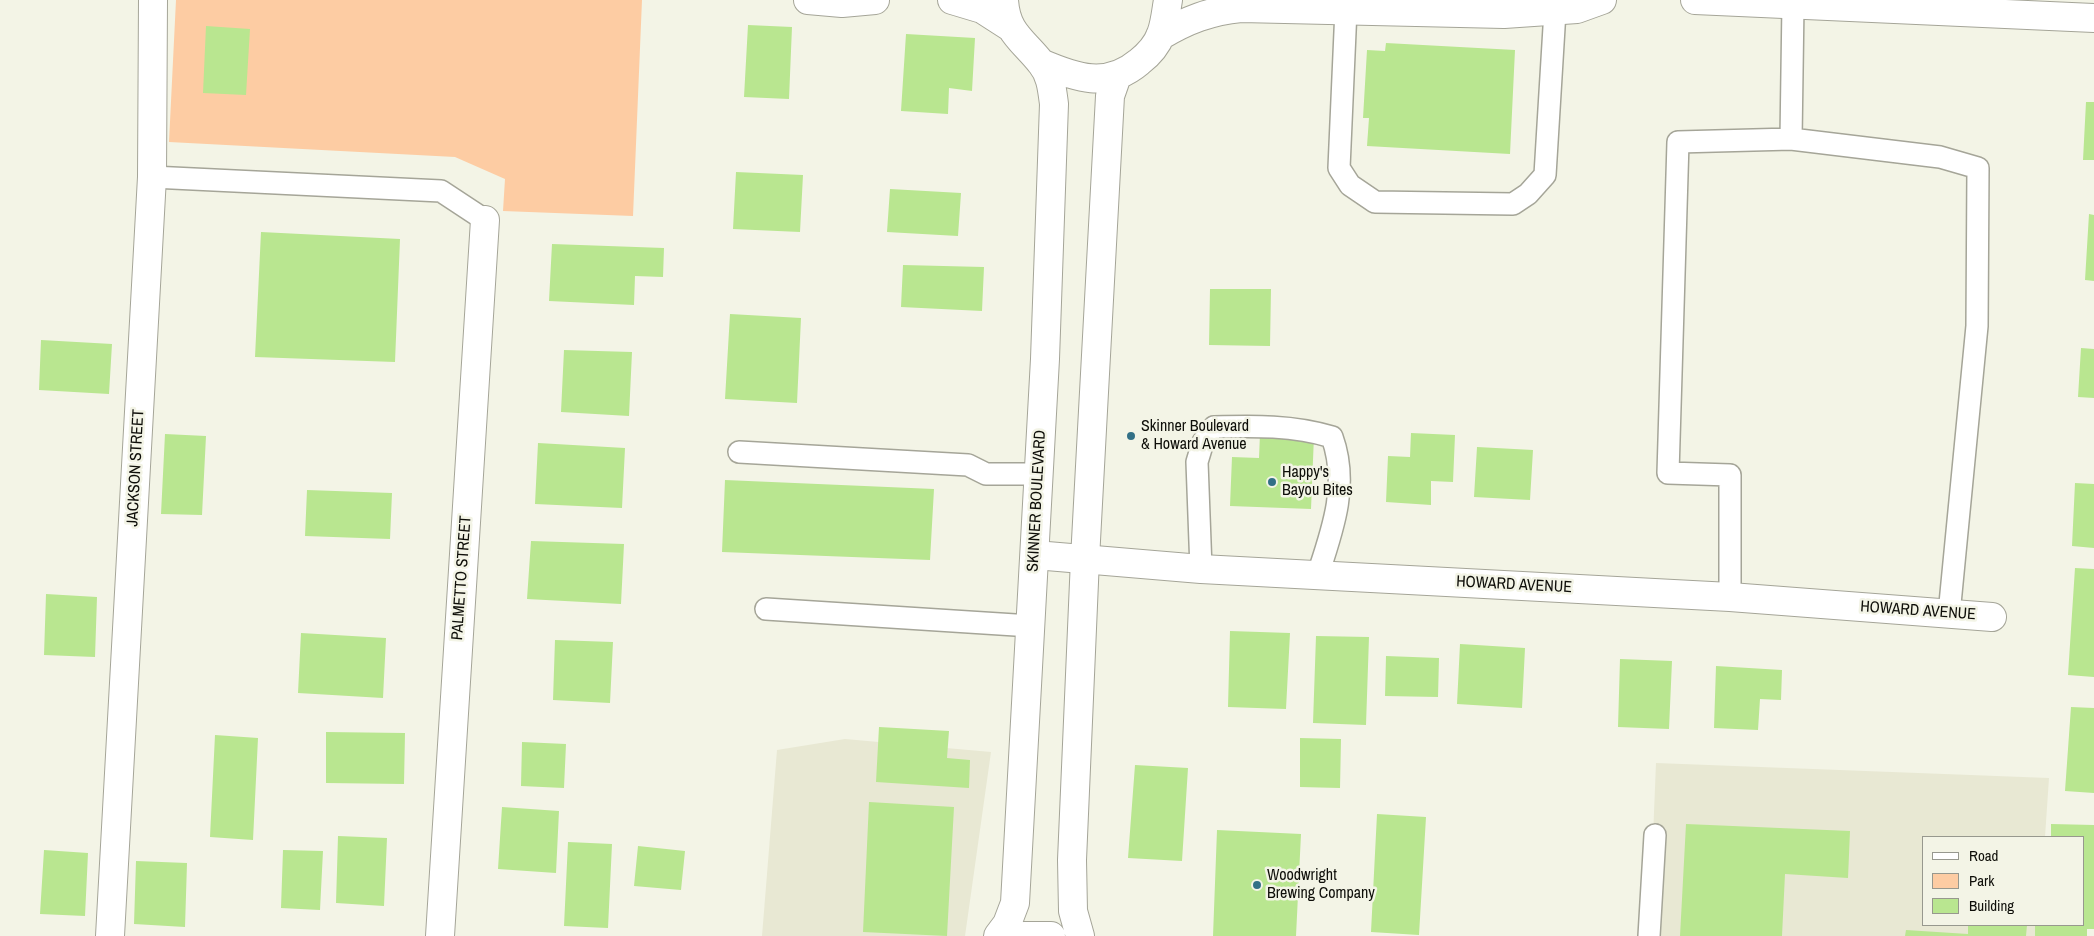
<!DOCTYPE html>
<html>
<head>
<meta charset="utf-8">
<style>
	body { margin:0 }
	#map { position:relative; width:2094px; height:936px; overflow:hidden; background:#f3f4e6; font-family:"Archivo Narrow",sans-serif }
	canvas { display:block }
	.legend { position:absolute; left:1922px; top:836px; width:162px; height:90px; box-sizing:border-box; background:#f3f4e6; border:1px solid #97988e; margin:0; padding:6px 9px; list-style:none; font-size:15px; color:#0e0e09 }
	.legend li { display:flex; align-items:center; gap:10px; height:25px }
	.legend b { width:25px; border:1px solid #97988e }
</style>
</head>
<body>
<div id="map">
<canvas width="2094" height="936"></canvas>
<ul class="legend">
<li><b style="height:6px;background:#fff"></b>Road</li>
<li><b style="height:14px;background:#fdcca3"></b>Park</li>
<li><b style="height:14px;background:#b9e690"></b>Building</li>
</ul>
</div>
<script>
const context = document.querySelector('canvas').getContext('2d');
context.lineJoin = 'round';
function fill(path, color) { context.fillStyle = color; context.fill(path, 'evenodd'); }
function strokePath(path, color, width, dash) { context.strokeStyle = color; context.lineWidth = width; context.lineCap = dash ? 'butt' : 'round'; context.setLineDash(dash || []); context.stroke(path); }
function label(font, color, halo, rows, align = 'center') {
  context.font = font + ' "Archivo Narrow",sans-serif'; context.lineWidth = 5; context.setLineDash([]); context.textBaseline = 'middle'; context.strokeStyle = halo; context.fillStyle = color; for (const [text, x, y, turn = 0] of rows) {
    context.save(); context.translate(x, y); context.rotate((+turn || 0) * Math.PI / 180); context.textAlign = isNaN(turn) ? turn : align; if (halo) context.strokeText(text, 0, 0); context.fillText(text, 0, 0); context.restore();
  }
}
const built = new Path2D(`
	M 845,739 L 991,752 L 965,936 L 762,936 L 777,750 Z
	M 1656,763 L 2049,778 L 2045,837 L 1923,837 L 1923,925 L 2038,925 L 2037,936 L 1649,936 Z`);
const green = new Path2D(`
	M 176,0 L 642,0 L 633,216 L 503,211 L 505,179 L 455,157 L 169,142 Z`);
const building = new Path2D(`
	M 748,25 L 792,27 L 789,99 L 744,97 Z
	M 206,26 L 250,29 L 246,95 L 203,93 Z
	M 906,34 L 975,38 L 972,91 L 949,88 L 948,114 L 901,111 Z
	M 1386,43 L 1515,50 L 1510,154 L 1367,146 L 1369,118 L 1363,118 L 1367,50 L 1385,51 Z
	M 2086,102 L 2094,102 L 2094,160 L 2083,160 Z
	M 736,172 L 803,175 L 800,232 L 733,229 Z
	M 890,189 L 961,193 L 958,236 L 887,232 Z
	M 2089,214 L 2094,215 L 2094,281 L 2085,280 Z
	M 261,232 L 400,239 L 395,362 L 255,357 Z
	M 552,244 L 664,248 L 663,277 L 635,276 L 634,305 L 549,301 Z
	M 903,265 L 984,267 L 982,311 L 901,307 Z
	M 1210,289 L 1271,289 L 1270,346 L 1209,345 Z
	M 730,314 L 801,318 L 797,403 L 725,399 Z
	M 41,340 L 112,344 L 109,394 L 39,390 Z
	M 2081,348 L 2094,349 L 2094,398 L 2078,397 Z
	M 564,350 L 632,352 L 629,416 L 561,412 Z
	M 1411,433 L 1455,435 L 1453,482 L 1431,481 L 1431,505 L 1386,502 L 1388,456 L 1410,457 Z
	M 165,434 L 206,436 L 202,515 L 161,514 Z
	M 1260,434 L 1314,436 L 1311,509 L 1230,506 L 1232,457 L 1259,458 Z
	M 538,443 L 625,448 L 622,508 L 535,504 Z
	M 1477,447 L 1533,450 L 1530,500 L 1474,497 Z
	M 725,480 L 934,489 L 930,560 L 722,552 Z
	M 2075,483 L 2094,484 L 2094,548 L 2072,546 Z
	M 307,490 L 392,493 L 390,539 L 305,536 Z
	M 531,541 L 624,544 L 621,604 L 527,599 Z
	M 2075,568 L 2094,569 L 2094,677 L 2068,675 Z
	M 46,594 L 97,597 L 95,657 L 44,655 Z
	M 1230,631 L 1290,633 L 1286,709 L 1228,707 Z
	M 301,633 L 386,638 L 383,698 L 298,693 Z
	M 1316,636 L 1369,637 L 1366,725 L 1313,723 Z
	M 555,640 L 613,642 L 610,703 L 553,700 Z
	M 1460,644 L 1525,648 L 1522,708 L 1457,704 Z
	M 1386,656 L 1439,658 L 1438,697 L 1385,696 Z
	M 1620,659 L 1672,661 L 1669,729 L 1618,727 Z
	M 1716,666 L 1782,670 L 1781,700 L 1760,699 L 1758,730 L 1714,728 Z
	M 2071,707 L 2094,708 L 2094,793 L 2065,791 Z
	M 879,727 L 949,731 L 947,758 L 970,760 L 969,788 L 876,782 Z
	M 326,732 L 405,733 L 404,784 L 326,783 Z
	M 215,735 L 258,738 L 253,840 L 210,837 Z
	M 1300,738 L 1341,739 L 1340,788 L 1300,787 Z
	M 522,742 L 566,744 L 564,788 L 521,786 Z
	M 1135,765 L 1188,768 L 1182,861 L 1128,858 Z
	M 869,802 L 954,807 L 947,936 L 863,932 Z
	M 502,807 L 559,811 L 556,873 L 498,869 Z
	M 1377,814 L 1426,817 L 1419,935 L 1371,932 Z
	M 1686,824 L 1850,831 L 1848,878 L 1785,874 L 1782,936 L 1680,936 Z
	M 2051,824 L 2094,825 L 2094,929 L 2087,929 L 2087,936 L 2035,936 L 2035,925 L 2083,925 L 2083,837 L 2051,837 Z
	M 1217,830 L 1301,834 L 1296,936 L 1213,936 Z
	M 338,836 L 387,838 L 384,906 L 336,903 Z
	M 568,842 L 612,844 L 608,928 L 564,926 Z
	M 638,846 L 685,851 L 681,890 L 634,886 Z
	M 44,850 L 88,853 L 85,916 L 40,914 Z
	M 283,850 L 323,851 L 320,910 L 281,908 Z
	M 136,861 L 187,863 L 185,927 L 134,924 Z
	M 1968,925 L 2027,925 L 2026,936 L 1905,936 L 1906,930 L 1968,934 Z`);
const lane = new Path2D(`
	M 1346,9 L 1339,168 L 1350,185 L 1375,202 L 1513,204 L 1528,194 L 1545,175 L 1555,11
	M 1791,139 L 1940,157 L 1978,168 L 1977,326 L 1949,614
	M 152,177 L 441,191 L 485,220
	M 739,452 L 968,465 L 986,474 L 1038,474
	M 1201,569 L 1197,462 L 1203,442 L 1214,427 C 1254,426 1293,425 1332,437 C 1349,484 1333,529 1318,574
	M 1730,597 L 1730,475 L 1668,473 L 1678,142 L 1791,139 L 1793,4
	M 766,609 L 1031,626
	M 1649,936 L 1655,835`);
const street = new Path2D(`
	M 1035,555 L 1201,569 L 1730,597 L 1992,617
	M 110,936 L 152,177 L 153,0
	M 440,936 L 485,220`);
const secondary = new Path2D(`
	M 808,0 L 842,3 L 875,0
	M 952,0 L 982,9 L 1010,27
	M 1695,0 L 2094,18
	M 1160,36 C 1187,20 1210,11 1241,8 L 1504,14 L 1577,9 L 1602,0
	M 1041,63 C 1076,78 1107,89 1139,62 C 1148,55 1157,45 1161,34 C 1165,24 1166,11 1168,0
	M 998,936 L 1007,924 L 1015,903 L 1045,359 L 1054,104 C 1052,89 1051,75 1041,63 C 1023,40 1006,33 1004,0
	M 1024,936 L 1051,936
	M 1080,936 L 1073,911 L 1072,860 L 1085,559 L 1110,96 L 1117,76`);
const markers = [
	[1131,436,5,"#327086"],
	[1272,482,5,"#327086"],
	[1257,885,5,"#327086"]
];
const poiNames = [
	["Skinner Boulevard",1141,427],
	["& Howard Avenue",1141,445],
	["Happy's",1282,473],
	["Bayou Bites",1282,491],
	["Woodwright",1267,876],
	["Brewing Company",1267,894]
];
const streetNames = [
	["JACKSON STREET",136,468,-87],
	["SKINNER BOULEVARD",1037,501,-87],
	["PALMETTO STREET",462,578,-86],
	["HOWARD AVENUE",1514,585,3],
	["HOWARD AVENUE",1918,611,4]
];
fill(built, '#e8e8d3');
fill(green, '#fdcca3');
fill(building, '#b9e690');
strokePath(lane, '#a5a598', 24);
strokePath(street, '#a5a598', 30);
strokePath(secondary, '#a5a598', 30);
strokePath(lane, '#fff', 21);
strokePath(street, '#fff', 28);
strokePath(secondary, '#fff', 28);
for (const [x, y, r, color] of markers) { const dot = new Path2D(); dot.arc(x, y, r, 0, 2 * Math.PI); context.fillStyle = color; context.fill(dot); strokePath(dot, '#f3f4e6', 2); }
label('16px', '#0e0e09', '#f3f4e6', poiNames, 'left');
label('16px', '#0e0e09', '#f3f4e6', streetNames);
</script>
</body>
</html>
